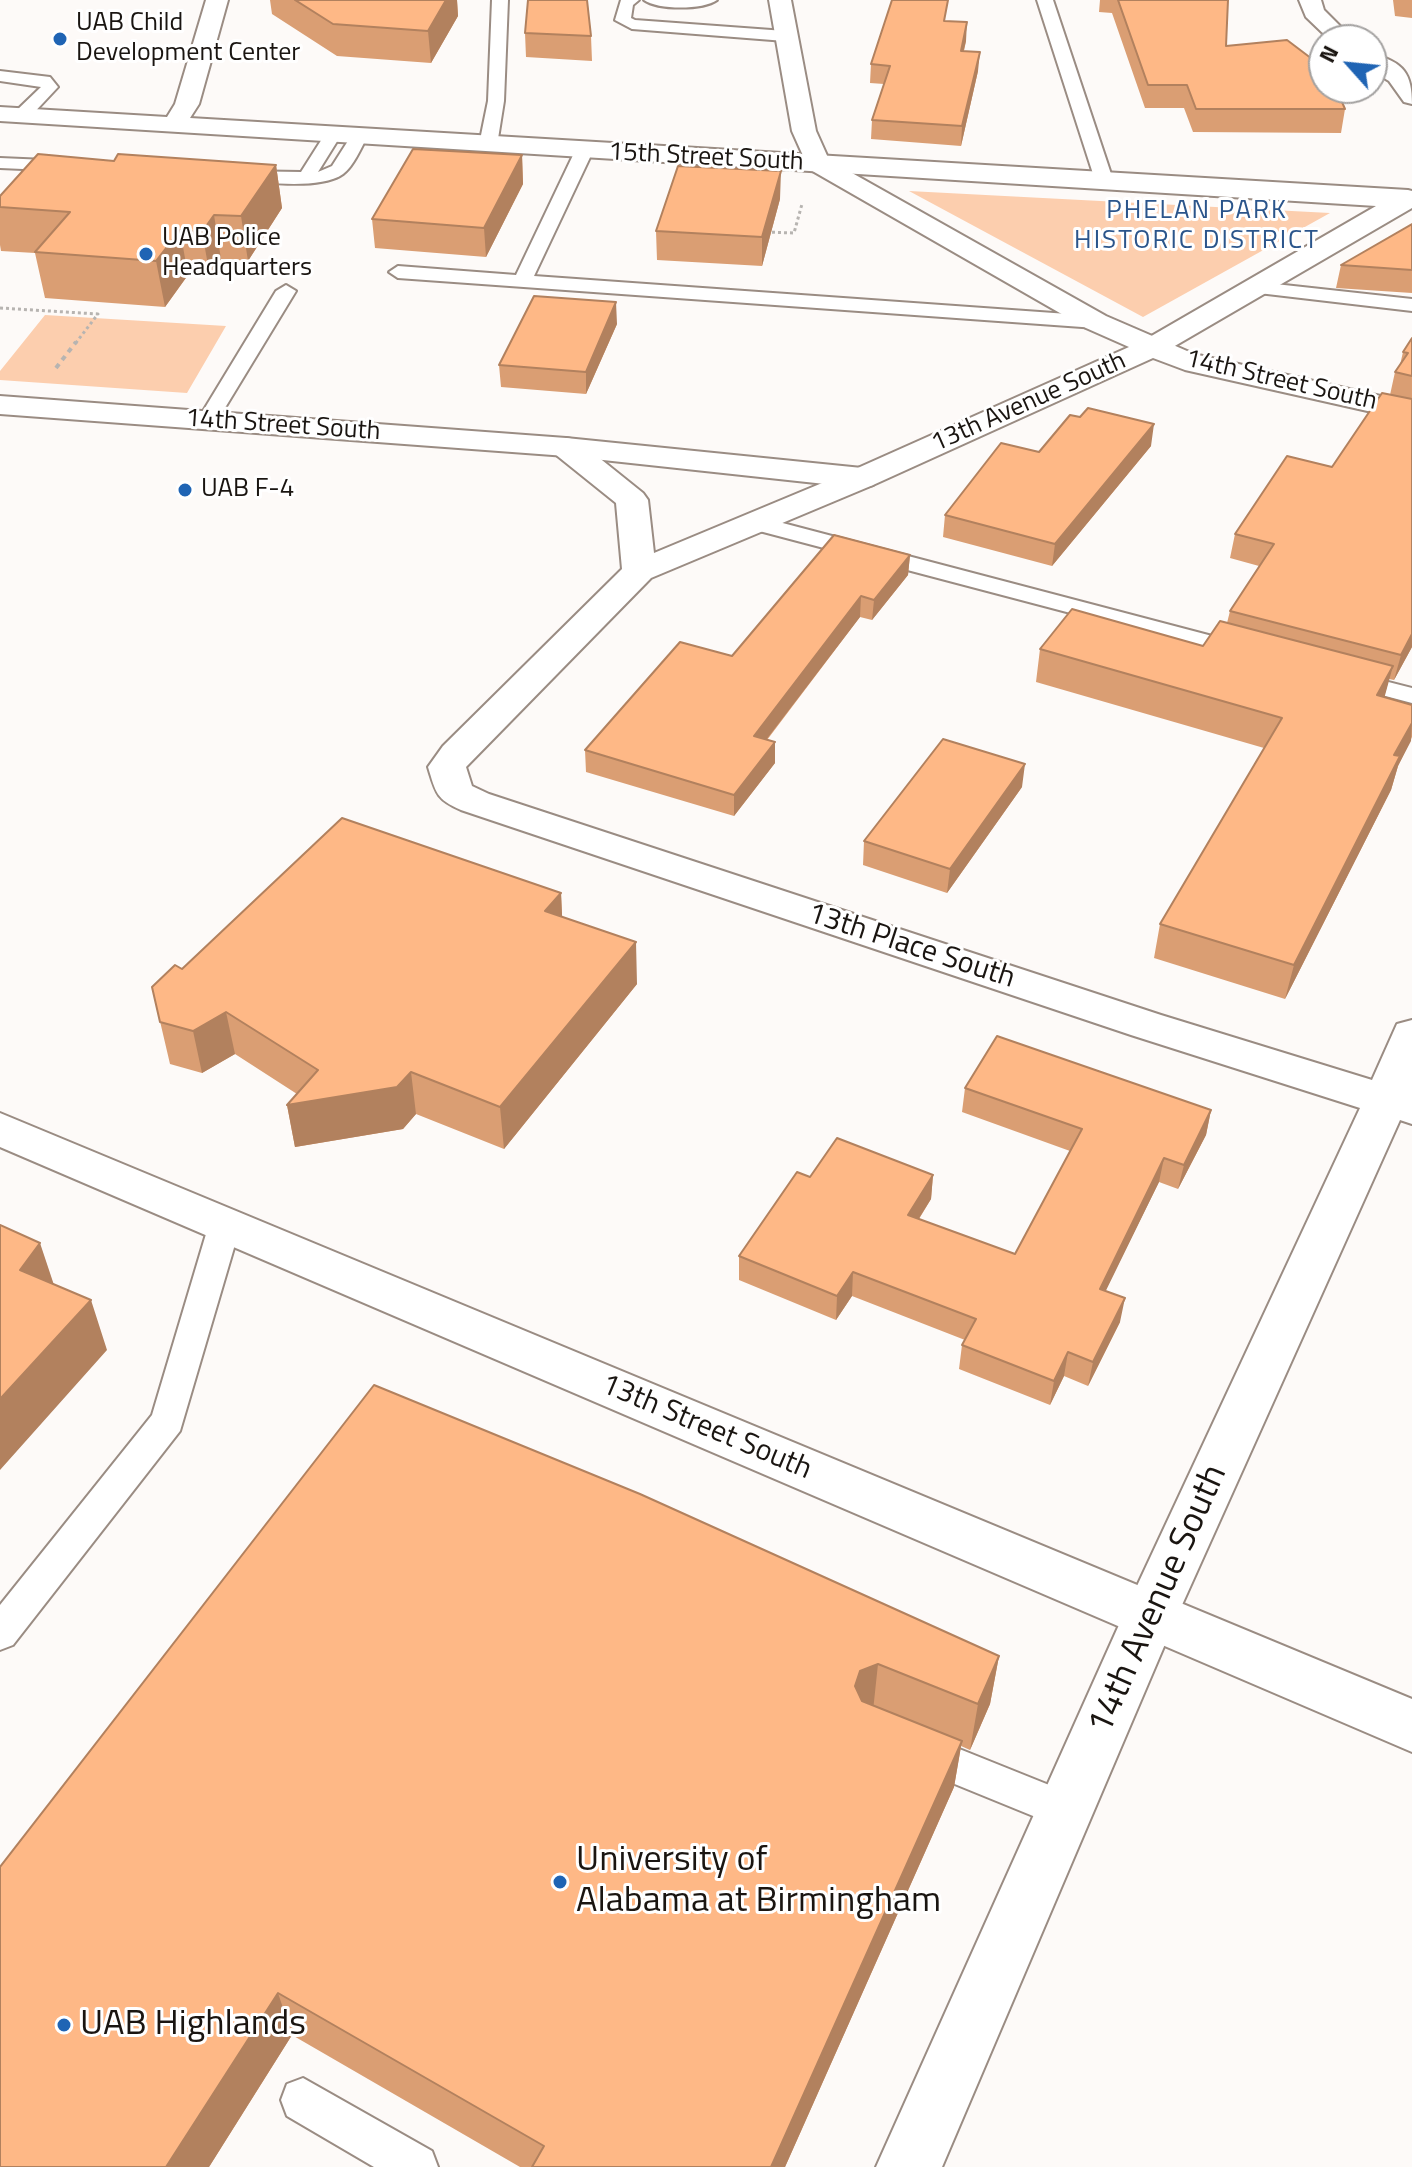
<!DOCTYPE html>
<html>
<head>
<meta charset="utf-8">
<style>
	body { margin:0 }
	#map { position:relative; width:1412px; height:2167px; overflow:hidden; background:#fdfaf8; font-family:"Titillium Web",sans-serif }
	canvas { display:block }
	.north { position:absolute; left:1308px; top:24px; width:80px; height:80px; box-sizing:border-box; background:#fff; border:2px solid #a3a1a0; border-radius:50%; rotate:297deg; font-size:22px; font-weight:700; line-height:32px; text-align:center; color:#1a1511 }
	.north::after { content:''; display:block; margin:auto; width:28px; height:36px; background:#1f64b4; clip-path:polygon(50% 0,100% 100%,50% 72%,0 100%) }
</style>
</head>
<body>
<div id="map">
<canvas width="1412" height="2167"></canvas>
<div class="north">N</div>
</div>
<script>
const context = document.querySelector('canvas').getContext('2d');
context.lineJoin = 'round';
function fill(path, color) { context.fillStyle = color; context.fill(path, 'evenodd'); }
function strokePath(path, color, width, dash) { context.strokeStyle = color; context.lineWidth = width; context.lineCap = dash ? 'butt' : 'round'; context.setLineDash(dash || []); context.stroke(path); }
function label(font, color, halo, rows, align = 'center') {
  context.font = font + ' "Titillium Web",sans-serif'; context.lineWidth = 6; context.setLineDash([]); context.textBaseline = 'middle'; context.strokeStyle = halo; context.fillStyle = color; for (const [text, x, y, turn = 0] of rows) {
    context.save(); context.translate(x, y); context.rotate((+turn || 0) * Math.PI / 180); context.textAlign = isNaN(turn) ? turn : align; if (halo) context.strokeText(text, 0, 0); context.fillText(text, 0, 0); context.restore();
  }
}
const green = new Path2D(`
	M 909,191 L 1330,213 L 1143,317 Z
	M 45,315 L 226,326 L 187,393 L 0,380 L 0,371 Z`);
const pathFar1 = new Path2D(`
	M 766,232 L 794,233 L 802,204
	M 0,308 L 98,314 L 75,344`);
const path = new Path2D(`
	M 56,368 L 76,342`);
const service = new Path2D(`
	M 492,0 L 508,0 L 504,101 L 497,145 L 488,150 L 479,145 L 488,101 Z
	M 621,0 L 639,0 L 633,5 L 631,18 L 635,20 L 785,31 L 793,36 L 785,41 L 632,29 L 615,20 Z
	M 644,0 L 717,0 C 703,10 658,10 644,0 Z
	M 1037,0 L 1053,0 L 1114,183 L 1111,187 L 1099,187 L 1096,183 Z
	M 0,71 L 50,77 L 58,87 L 28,119 L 16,119 L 14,115 L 16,111 L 41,87 L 0,81 Z
	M 333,130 L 341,135 L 318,172 L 332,166 L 353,133 L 359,132 L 367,137 C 361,148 353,167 343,174 C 321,190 265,182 237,181 L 228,176 L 237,171 L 301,172 L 327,131 Z
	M 584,146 L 593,151 L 534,276 L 1096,316 L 1106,322 L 1096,328 L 398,278 L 389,272 L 398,266 L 516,275 L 575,151 Z
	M 0,158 L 69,161 L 78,166 L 69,171 L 0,168 Z
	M 1257,282 L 1412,299 L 1412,311 L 1250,292 L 1247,288 L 1250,284 Z
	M 286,285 L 296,291 L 217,421 L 207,427 L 200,425 L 197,421 L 276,291 Z
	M 756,516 L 1254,647 L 1257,652 L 1254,657 L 1245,659 L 748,528 L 745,523 L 748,518 Z
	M 1349,672 L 1412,688 L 1412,703 L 1340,684 L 1337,679 L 1340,674 Z
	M 225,1212 L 236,1215 L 241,1224 L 180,1431 L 13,1645 L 0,1650 L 0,1605 L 152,1415 L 209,1224 L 214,1215 Z
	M 922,1734 L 1079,1797 L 1085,1810 L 1079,1823 L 1065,1829 L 908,1765 L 902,1752 L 908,1739 Z
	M 303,2078 L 432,2151 L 438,2167 L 374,2167 L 287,2116 L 281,2100 L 287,2084 Z`);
const minor = new Path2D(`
	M 769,0 L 791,0 L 816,131 L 829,160 L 1106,316 L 1194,354 L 1412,403 L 1412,421 L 1185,370 L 1153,358 L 873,485 L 651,578 L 466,767 L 472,786 L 489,794 L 1161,1015 L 1372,1080 L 1397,1024 L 1412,1020 L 1412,1124 L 1400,1120 L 1177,1616 L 942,2167 L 876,2167 L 1123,1616 L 1360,1108 L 1131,1035 L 461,810 C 436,799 436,793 428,767 L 443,746 L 622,569 L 616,503 L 555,454 L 550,447 L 555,440 L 566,438 L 577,440 L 643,493 L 648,500 L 654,553 L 851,471 L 1129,347 L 1086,328 L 809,169 L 792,131 Z`);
const tertiary = new Path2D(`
	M 206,0 L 228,0 L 199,104 L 190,118 L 1408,190 L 1412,191 L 1412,208 L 1161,354 L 1151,357 L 1141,354 L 1136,348 L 1141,342 L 1376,206 L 0,121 L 0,107 L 167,117 L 175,104 Z
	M 1299,0 L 1321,0 L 1324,10 L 1354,40 L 1330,40 L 1306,17 Z
	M 1372,54 C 1404,62 1412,74 1412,104 L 1404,102 L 1389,81 L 1372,71 Z
	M 0,396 L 566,438 L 862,468 L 873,471 L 878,478 L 873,485 L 862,488 L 566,456 L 0,414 Z
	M 0,1113 L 1412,1699 L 1412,1752 L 0,1147 Z`);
const wall = new Path2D(`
	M 270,0 L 457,0 L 458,16 L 431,63 L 337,56 L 272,14 Z
	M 1100,0 L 1228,0 L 1226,46 L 1345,109 L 1341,133 L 1193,132 L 1184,108 L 1145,108 L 1112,13 L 1099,12 Z
	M 1393,0 L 1412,0 L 1412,18 L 1395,16 Z
	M 946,21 L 966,41 L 964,51 L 978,71 L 961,146 L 871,139 L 872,120 L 884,84 L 870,83 L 871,64 Z
	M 525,33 L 591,36 L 592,61 L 526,57 Z
	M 522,155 L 523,184 L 486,257 L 375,248 L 372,219 Z
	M 114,161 L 276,165 L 282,208 L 248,261 L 221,259 L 210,276 L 188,275 L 165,307 L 45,298 L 35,253 L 1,251 L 0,245 L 0,196 Z
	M 780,199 L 762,266 L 657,260 L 656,231 Z
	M 1412,224 L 1412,293 L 1336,288 L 1341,265 Z
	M 617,324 L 586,394 L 501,387 L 499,365 Z
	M 1412,338 L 1412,647 L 1394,680 L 1389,679 L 1384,697 L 1412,705 L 1412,737 L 1398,766 L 1391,790 L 1285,999 L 1154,958 L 1160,924 L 1264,748 L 1036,682 L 1040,649 L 1203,646 L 1227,623 L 1230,611 L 1259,566 L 1230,558 L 1235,534 L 1332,467 L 1390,395 L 1395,372 L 1400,365 L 1403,352 Z
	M 1151,446 L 1052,566 L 943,537 L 945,515 L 1039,452 Z
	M 910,555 L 908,575 L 872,620 L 860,617 L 767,740 L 775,763 L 734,816 L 586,772 L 585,750 L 732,656 Z
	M 1022,787 L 947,893 L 863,865 L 864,841 Z
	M 561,893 L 562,916 L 637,984 L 504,1149 L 416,1114 L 403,1129 L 295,1147 L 287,1105 L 297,1094 L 235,1054 L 202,1073 L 170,1064 L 152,987 L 182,969 Z
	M 965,1088 L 1211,1110 L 1206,1135 L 1178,1189 L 1159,1182 L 1105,1291 L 1120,1322 L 1088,1386 L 1064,1376 L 1050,1405 L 959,1369 L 962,1345 L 965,1340 L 852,1296 L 836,1320 L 739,1280 L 739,1256 L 810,1177 L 933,1175 L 931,1199 L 919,1219 L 1015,1254 L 1070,1151 L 962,1112 Z
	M 374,1385 L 999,1656 L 990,1704 L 970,1750 L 961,1746 L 954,1787 L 785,2167 L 520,2167 L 292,2035 L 209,2167 Z`);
const shadedWall = new Path2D(`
	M 446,0 L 457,0 L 458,16 L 431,63 L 428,31 Z
	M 967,22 L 966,41 L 959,69 L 961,51 Z
	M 980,52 L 978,71 L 961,146 L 962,126 Z
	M 522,155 L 523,184 L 486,257 L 484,228 Z
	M 276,165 L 282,208 L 248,261 L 241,216 Z
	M 781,171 L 780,199 L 762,266 L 762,237 Z
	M 214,215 L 221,259 L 210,276 L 202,232 Z
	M 180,230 L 188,275 L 165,307 L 156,261 Z
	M 616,302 L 617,324 L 586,394 L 586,372 Z
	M 1154,424 L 1151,446 L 1052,566 L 1055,544 Z
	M 910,555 L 908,575 L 872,620 L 874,600 Z
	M 861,596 L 860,617 L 753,757 L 754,736 Z
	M 1412,634 L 1412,647 L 1394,680 L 1401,655 Z
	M 1393,666 L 1384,699 L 1377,695 Z
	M 1412,723 L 1411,741 L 1398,766 L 1391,790 L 1285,999 L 1294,965 L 1394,755 Z
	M 775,742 L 775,763 L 734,816 L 734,795 Z
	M 1025,764 L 1022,787 L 947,893 L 950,869 Z
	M 561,893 L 563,935 L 545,911 Z
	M 636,942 L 637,984 L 504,1149 L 500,1107 Z
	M 226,1012 L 235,1054 L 202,1073 L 193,1031 Z
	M 411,1072 L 416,1114 L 403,1129 L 295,1147 L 287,1105 Z
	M 1211,1110 L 1206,1135 L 1178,1189 L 1184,1165 Z
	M 1164,1158 L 1159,1182 L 1095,1313 L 1100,1289 Z
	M 933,1175 L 931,1199 L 906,1239 L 908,1215 Z
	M 40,1243 L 57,1294 L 20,1270 Z
	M 853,1272 L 852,1296 L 836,1320 L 837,1296 Z
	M 1125,1298 L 1120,1322 L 1088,1386 L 1093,1362 Z
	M 91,1300 L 107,1350 L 0,1470 L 0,1399 Z
	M 1068,1352 L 1064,1376 L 1050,1405 L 1054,1381 Z
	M 999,1656 L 990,1704 L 970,1750 L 978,1704 Z
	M 878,1664 L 873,1711 L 855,1718 L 855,1686 L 860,1671 Z
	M 962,1741 L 954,1787 L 785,2167 L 771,2167 Z
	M 278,1993 L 292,2035 L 209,2167 L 166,2167 Z`);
const building = new Path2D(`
	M 295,0 L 446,0 L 428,31 L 333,24 Z
	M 528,0 L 587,0 L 591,36 L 525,33 Z
	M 892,0 L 948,0 L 944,21 L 967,22 L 961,51 L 980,52 L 962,126 L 872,120 L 890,66 L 871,64 Z
	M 1118,0 L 1228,0 L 1226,46 L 1287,40 L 1324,68 L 1324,88 L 1336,88 L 1345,109 L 1196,109 L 1187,85 L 1148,85 Z
	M 413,149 L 522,155 L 484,228 L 372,219 Z
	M 38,154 L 114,161 L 118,154 L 276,165 L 241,216 L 214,215 L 202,232 L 180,230 L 156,261 L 35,252 L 70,212 L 0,207 L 0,196 Z
	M 678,166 L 781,171 L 762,237 L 656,231 Z
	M 1412,224 L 1412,270 L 1341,265 Z
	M 534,296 L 616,302 L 586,372 L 499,365 Z
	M 1412,338 L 1412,376 L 1395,372 L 1408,353 L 1403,352 Z
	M 1382,393 L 1412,399 L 1412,634 L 1401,655 L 1230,611 L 1274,544 L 1235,534 L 1287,456 L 1332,467 Z
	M 1088,408 L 1154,424 L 1055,544 L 945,515 L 1001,443 L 1039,452 L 1070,415 L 1080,417 Z
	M 834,535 L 910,555 L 874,600 L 861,596 L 754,736 L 775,742 L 734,795 L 585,750 L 680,642 L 732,656 Z
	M 1072,609 L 1203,646 L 1220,621 L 1393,666 L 1377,695 L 1412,705 L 1412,723 L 1394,755 L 1400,756 L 1294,965 L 1160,924 L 1282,718 L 1040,649 Z
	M 943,739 L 1025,764 L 950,869 L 864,841 Z
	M 342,818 L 561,893 L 545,911 L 636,942 L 500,1107 L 411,1072 L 397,1087 L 287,1105 L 318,1070 L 226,1012 L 193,1031 L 160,1022 L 152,987 L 175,965 L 182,969 Z
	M 997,1036 L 1211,1110 L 1184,1165 L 1164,1158 L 1100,1289 L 1125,1298 L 1093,1362 L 1068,1352 L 1054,1381 L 962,1345 L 976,1319 L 853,1272 L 837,1296 L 739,1256 L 797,1172 L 810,1177 L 837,1138 L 933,1175 L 908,1215 L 1015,1254 L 1082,1129 L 965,1088 Z
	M 0,1225 L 40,1243 L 20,1270 L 91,1300 L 0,1399 Z
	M 374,1385 L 640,1494 L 999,1656 L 978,1704 L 878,1664 L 860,1671 L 855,1686 L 862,1701 L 962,1741 L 771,2167 L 532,2167 L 544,2146 L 278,1993 L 166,2167 L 0,2167 L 0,1867 Z`);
const markers = [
	[60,39,8,"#1f64b4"],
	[146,254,8,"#1f64b4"],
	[185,490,8,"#1f64b4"],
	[560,1882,8,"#1f64b4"],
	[64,2025,8,"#1f64b4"]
];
const farPoinames = [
	["UAB Child",76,24],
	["Development Center",76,54],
	["UAB Police",162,239],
	["Headquarters",162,269],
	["UAB F-4",201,490]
];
const farStreetnames = [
	["15th Street South",706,158,3],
	["14th Street South",1281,381,13],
	["13th Avenue South",1029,403,-24],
	["14th Street South",283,426,4]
];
const farNeighbourhoodnames = [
	["PHELAN PARK",1197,212],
	["HISTORIC DISTRICT",1197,242]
];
const streetNames = [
	["13th Place South",911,947,18],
	["13th Street South",706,1428,23]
];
const nearStreetnames = [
	["14th Avenue South",1159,1600,-66]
];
const nearPoinames = [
	["University of",576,1861],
	["Alabama at Birmingham",576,1902],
	["UAB Highlands",80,2025]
];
fill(green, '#fcceae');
strokePath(service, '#9a8c83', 4);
strokePath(minor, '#9a8c83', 4);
strokePath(tertiary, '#9a8c83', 4);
strokePath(pathFar1, '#b7b4b1', 3, [3, 3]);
strokePath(path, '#b7b4b1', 4, [5, 5]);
fill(service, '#fff');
fill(minor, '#fff');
fill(tertiary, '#fff');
fill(wall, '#da9e73');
fill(shadedWall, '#b2815e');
fill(building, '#feb886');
strokePath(building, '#b2815e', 2);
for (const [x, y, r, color] of markers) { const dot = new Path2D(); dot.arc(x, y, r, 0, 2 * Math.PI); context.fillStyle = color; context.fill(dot); strokePath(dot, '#fff', 3); }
label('26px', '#1a1511', '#fff', farPoinames, 'left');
label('26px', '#1a1511', '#fff', farStreetnames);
context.letterSpacing = '2px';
label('26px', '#2b558b', '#fff', farNeighbourhoodnames);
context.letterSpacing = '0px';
label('30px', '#1a1511', '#fff', streetNames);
label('36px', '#1a1511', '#fff', nearStreetnames);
label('36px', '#1a1511', '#fff', nearPoinames, 'left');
</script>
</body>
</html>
